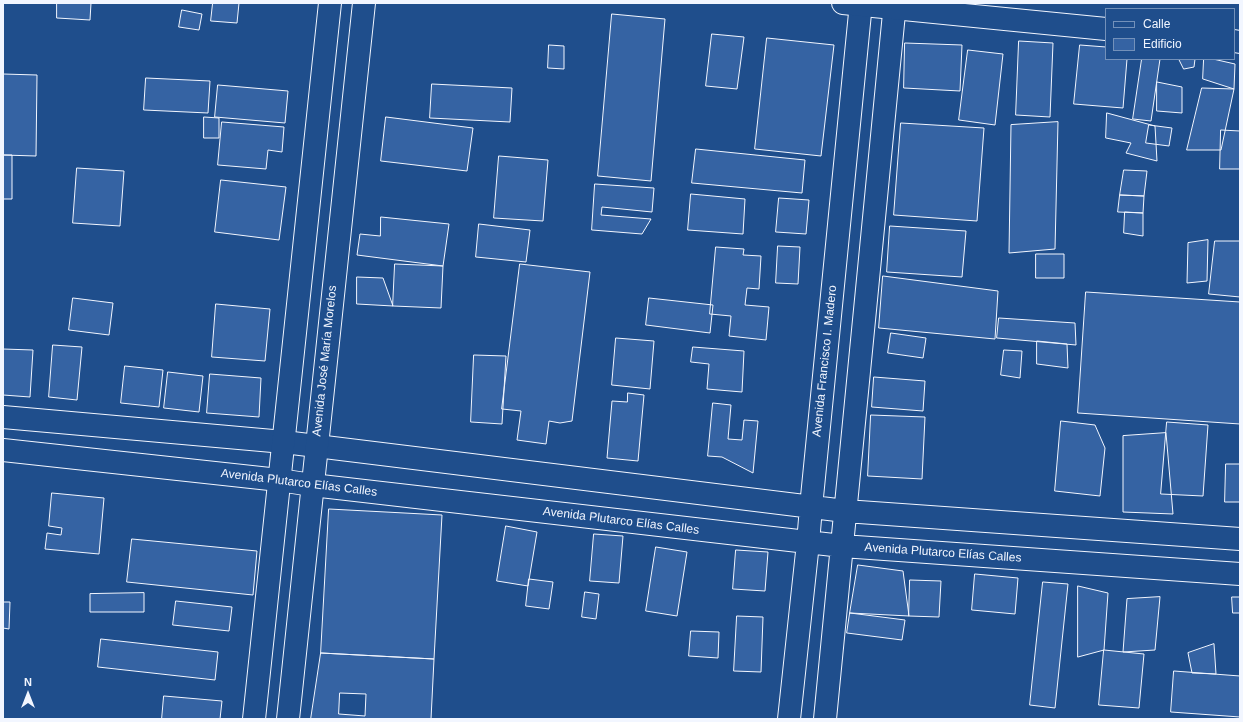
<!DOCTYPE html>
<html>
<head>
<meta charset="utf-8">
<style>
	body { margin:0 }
	#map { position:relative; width:1243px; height:722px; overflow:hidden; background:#1f4e8c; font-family:Arial,sans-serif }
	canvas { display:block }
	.frame { position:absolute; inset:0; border:4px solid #f2f6ff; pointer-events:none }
	.legend { position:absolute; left:1105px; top:8px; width:130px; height:52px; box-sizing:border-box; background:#1f4e8c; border:1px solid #7391ba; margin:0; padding:5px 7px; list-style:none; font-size:12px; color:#f2f6ff }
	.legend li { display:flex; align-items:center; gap:8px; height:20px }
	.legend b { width:20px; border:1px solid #7391ba }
	.north { position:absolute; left:8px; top:674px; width:40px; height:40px; -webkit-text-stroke:3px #1f4e8c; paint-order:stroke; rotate:0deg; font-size:11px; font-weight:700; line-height:16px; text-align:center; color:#f2f6ff }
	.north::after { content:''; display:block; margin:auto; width:14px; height:18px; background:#f2f6ff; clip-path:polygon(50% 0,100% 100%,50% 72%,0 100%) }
</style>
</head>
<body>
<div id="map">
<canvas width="1243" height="722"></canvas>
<div class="frame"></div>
<ul class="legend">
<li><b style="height:5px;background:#1f4e8c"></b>Calle</li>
<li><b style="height:11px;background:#3563a3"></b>Edificio</li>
</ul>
<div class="north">N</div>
</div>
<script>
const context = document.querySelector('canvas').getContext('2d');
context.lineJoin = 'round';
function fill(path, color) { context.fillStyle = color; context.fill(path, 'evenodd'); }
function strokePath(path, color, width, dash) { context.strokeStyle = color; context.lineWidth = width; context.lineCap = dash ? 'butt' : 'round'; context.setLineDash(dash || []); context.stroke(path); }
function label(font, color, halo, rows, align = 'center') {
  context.font = font + ' Arial,sans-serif'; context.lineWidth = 3; context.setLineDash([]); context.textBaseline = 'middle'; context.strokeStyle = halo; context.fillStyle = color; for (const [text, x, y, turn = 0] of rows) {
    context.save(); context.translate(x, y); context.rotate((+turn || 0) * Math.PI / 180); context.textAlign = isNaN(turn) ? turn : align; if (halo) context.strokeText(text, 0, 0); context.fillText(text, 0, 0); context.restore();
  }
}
const building = new Path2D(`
	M 57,3 L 91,3 L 90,20 L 57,18 Z
	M 213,3 L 239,3 L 237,23 L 211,21 Z
	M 182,10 L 202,14 L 199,30 L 179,27 Z
	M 612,14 L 665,19 L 651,181 L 598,176 Z
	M 712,34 L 744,37 L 737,89 L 706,86 Z
	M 767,38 L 834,45 L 821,156 L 755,149 Z
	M 1019,41 L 1053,43 L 1050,117 L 1016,115 Z
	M 905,43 L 962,45 L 960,91 L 904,88 Z
	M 549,45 L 564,46 L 564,69 L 548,68 Z
	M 1080,45 L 1106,47 L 1106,59 L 1127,59 L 1123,108 L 1074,104 Z
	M 968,50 L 1003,54 L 995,125 L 959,120 Z
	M 1142,59 L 1160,59 L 1151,121 L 1133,119 Z
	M 1179,59 L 1195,59 L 1194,67 L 1184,69 Z
	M 1204,59 L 1213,59 L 1235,64 L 1234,89 L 1203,79 Z
	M 3,74 L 37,75 L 36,156 L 3,155 Z
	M 146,78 L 210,81 L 208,113 L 144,110 Z
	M 1157,82 L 1182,87 L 1182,113 L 1157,111 Z
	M 432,84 L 512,88 L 510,122 L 430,118 Z
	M 218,85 L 288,91 L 285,123 L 215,117 Z
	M 1202,88 L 1234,89 L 1221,150 L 1187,150 Z
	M 1107,113 L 1155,126 L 1157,161 L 1126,153 L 1131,143 L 1106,138 Z
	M 204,117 L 219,118 L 219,138 L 204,138 Z
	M 386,117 L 473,128 L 467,171 L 381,161 Z
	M 222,122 L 284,127 L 282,152 L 268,150 L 266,169 L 218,165 Z
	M 1058,122 L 1055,249 L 1009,253 L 1011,125 Z
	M 901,123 L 984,128 L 977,221 L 894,215 Z
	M 1149,125 L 1172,128 L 1169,146 L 1146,143 Z
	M 1221,130 L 1240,131 L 1240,169 L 1220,169 Z
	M 696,149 L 805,160 L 802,193 L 692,183 Z
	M 3,155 L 12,155 L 12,199 L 3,199 Z
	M 499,156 L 548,160 L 543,221 L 494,218 Z
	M 77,168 L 124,171 L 120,226 L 73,223 Z
	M 1124,170 L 1147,171 L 1144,196 L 1120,195 Z
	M 221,180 L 286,187 L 279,240 L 215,232 Z
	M 595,184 L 654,188 L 652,212 L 602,207 L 601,215 L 651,219 L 642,234 L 592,230 Z
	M 691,194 L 745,199 L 743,234 L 688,230 Z
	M 1120,195 L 1144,196 L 1143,213 L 1118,212 Z
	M 779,198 L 809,200 L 806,234 L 776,232 Z
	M 1125,212 L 1143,213 L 1143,236 L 1124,233 Z
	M 381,217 L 449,224 L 443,266 L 357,255 L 360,234 L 380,236 Z
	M 479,224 L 530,230 L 526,262 L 476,257 Z
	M 890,226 L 966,231 L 962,277 L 887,272 Z
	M 1208,240 L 1207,281 L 1187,283 L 1188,243 Z
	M 1215,241 L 1240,241 L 1240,297 L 1209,294 Z
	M 778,246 L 800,247 L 798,284 L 776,283 Z
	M 716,247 L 744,249 L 743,255 L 761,256 L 759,289 L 747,288 L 745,305 L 769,307 L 766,340 L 729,336 L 731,316 L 710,314 Z
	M 1036,254 L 1064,254 L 1064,278 L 1036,278 Z
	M 395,264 L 443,266 L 441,308 L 393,306 Z
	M 520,264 L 590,272 L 572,421 L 560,423 L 549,421 L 546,444 L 517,440 L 521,411 L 502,409 Z
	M 883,276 L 998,291 L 995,339 L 879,328 Z
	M 357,277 L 383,278 L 393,306 L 357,304 Z
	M 1086,292 L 1240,302 L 1240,424 L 1078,413 Z
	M 73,298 L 113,303 L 109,335 L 69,330 Z
	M 649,298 L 713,305 L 710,333 L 646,325 Z
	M 216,304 L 270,309 L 265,361 L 212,357 Z
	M 999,318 L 1075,323 L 1076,345 L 997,338 Z
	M 891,333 L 926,338 L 923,358 L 888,353 Z
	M 616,338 L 654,341 L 650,389 L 612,385 Z
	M 1037,341 L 1067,344 L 1068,368 L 1037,364 Z
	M 53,345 L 82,347 L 77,400 L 49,397 Z
	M 693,347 L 744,351 L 742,392 L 707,389 L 709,364 L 691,362 Z
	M 3,349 L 33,350 L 30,397 L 3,395 Z
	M 1004,350 L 1022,351 L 1020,378 L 1001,375 Z
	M 474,355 L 506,356 L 502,424 L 471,422 Z
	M 125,366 L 163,370 L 159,407 L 121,403 Z
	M 168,372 L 203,376 L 199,412 L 164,408 Z
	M 210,374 L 261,378 L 259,417 L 207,413 Z
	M 874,377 L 925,381 L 923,411 L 872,407 Z
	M 628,393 L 644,395 L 638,461 L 607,458 L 612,401 L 627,402 Z
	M 713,403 L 731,405 L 728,439 L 742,440 L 744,420 L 758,421 L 753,473 L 722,457 L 708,456 Z
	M 871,415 L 925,417 L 922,479 L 868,476 Z
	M 1061,421 L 1095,425 L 1105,448 L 1100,496 L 1055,491 Z
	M 1167,422 L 1208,425 L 1203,496 L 1161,494 Z
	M 1166,433 L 1173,514 L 1123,512 L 1123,436 Z
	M 1226,464 L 1240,464 L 1240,502 L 1225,502 Z
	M 52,493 L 104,498 L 99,554 L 45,549 L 47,533 L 61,535 L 62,528 L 49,526 Z
	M 329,509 L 442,515 L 434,659 L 321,653 Z
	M 506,526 L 537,532 L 528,586 L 497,581 Z
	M 594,534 L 623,536 L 619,583 L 590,581 Z
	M 132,539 L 257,551 L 253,595 L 127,582 Z
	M 656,547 L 687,552 L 677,616 L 646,611 Z
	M 736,550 L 768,552 L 765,591 L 733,589 Z
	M 858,565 L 903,571 L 909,616 L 850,613 Z
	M 975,574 L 1018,578 L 1015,614 L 972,610 Z
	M 529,579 L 553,582 L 549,609 L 526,606 Z
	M 910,580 L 941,581 L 939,617 L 909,616 Z
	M 1043,582 L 1068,584 L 1055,708 L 1030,705 Z
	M 1078,586 L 1108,593 L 1104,650 L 1078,657 Z
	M 585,592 L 599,594 L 596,619 L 582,617 Z
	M 144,593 L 144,612 L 90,612 L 90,594 Z
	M 1160,597 L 1155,650 L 1123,652 L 1127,599 Z
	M 1232,597 L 1240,597 L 1240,613 L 1233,613 Z
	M 176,601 L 232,607 L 229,631 L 173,625 Z
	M 3,602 L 10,602 L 9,629 L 3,628 Z
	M 850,613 L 905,620 L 902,640 L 847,633 Z
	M 737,616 L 763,617 L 761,672 L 734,671 Z
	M 691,631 L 719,632 L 718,658 L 689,656 Z
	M 101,639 L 218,652 L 215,680 L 98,667 Z
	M 1214,644 L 1216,674 L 1192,673 L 1188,653 Z
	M 1104,650 L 1144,654 L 1139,708 L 1099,705 Z
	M 321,653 L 434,659 L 431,719 L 311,719 Z
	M 1174,671 L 1240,676 L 1240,717 L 1171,712 Z
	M 340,693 L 366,694 L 365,716 L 339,714 Z
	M 164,696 L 222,701 L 220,719 L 162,719 Z`);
const street = new Path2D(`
	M 3,417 L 284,442 L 845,511 L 1240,539
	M 3,450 L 279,480 L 312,485 L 842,546 L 1240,574
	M 789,719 L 808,543 L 811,507 L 861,3
	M 825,719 L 895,3`);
const secondary = new Path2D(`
	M 843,3 L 1106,29
	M 1234,41 L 1240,42
	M 254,719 L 330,3
	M 288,719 L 364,3`);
const streetNames = [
	["Avenida José María Morelos",325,361,-84],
	["Avenida Francisco I. Madero",825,361,-84],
	["Avenida Plutarco Elías Calles",299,483,7],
	["Avenida Plutarco Elías Calles",621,521,7],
	["Avenida Plutarco Elías Calles",943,553,4]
];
fill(building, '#3563a3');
strokePath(building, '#f2f6ff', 1);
strokePath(street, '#f2f6ff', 24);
strokePath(secondary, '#f2f6ff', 24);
strokePath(street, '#1f4e8c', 22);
strokePath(secondary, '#1f4e8c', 22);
label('12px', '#f2f6ff', '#1f4e8c', streetNames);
</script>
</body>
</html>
